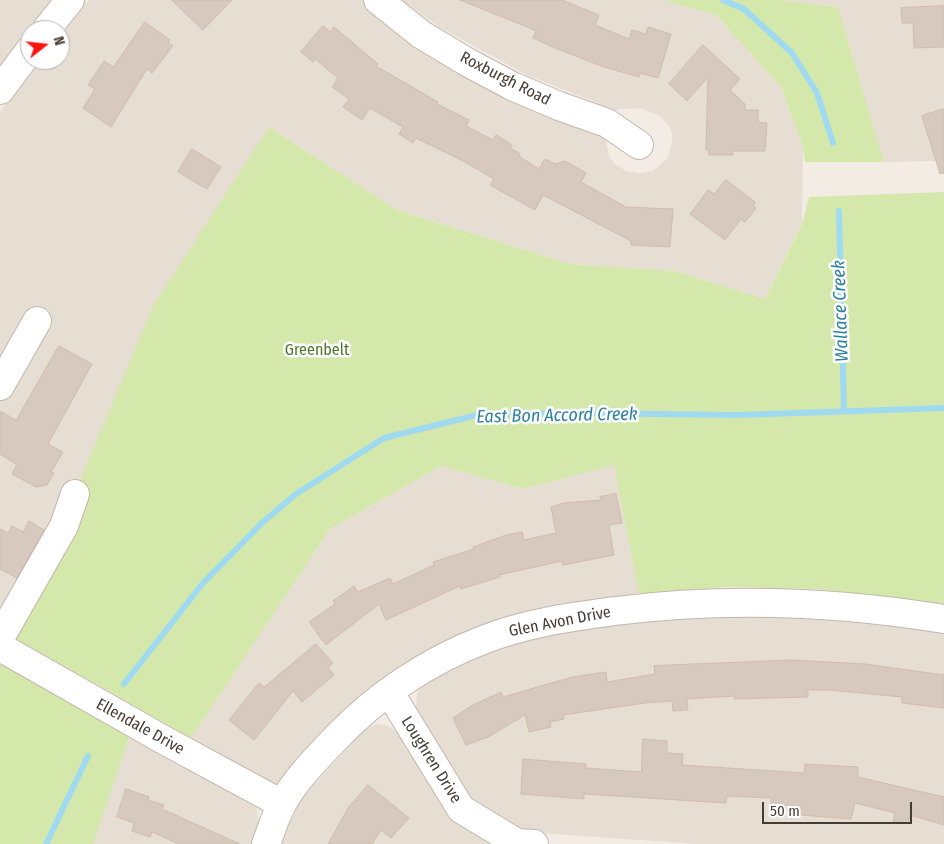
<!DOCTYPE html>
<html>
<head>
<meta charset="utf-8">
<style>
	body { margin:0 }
	#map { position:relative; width:944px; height:844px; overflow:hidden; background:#f3ece5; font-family:"Fira Sans Condensed",sans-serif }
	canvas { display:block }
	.north { position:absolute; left:20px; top:20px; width:50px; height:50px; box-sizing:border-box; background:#fff; border:1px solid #b5b1ae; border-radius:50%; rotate:74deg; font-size:14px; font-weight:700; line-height:20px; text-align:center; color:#453c34 }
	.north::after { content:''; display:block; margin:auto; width:18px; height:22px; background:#fc1612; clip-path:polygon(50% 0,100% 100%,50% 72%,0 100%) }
	.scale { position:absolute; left:762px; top:802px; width:150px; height:22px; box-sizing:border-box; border:2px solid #453c34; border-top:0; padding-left:6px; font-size:15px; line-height:18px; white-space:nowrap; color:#453c34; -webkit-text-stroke:4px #fff; paint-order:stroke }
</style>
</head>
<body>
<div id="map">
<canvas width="944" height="844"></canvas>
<div class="north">N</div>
<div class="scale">50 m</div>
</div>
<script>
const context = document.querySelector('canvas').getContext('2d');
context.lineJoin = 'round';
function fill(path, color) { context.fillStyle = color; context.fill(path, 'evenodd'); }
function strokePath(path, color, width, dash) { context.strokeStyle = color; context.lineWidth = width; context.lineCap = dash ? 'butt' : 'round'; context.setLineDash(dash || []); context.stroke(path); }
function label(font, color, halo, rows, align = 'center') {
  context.font = font + ' "Fira Sans Condensed",sans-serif'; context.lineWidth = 5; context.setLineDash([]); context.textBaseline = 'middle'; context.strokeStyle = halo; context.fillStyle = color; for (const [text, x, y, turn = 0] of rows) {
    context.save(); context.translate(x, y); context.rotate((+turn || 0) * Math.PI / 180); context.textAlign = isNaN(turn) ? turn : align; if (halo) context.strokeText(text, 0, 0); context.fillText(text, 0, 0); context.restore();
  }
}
const residential = new Path2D(`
	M 0,0 L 52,0 L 0,67 Z
	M 88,0 L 363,0 L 602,135 L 606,141 L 609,156 L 615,164 L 626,171 L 640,173 L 653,171 L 668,158 L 672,142 L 672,134 L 670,127 L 660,116 L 640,108 L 615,110 L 527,75 L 439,27 L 402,0 L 663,0 L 716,15 L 781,87 L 803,147 L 802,223 L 765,299 L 675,271 L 570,264 L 397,210 L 269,127 L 14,638 L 0,631 L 0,112 L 39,60 L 60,60 L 60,33 Z
	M 778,0 L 944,0 L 944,161 L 884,162 L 838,7 Z
	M 614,465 L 639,594 L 594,600 L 502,619 L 281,783 L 275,784 L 261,780 L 191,738 L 330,529 L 441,466 L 523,489 Z
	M 812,615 L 944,631 L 944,844 L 698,844 L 524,832 L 474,803 L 441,756 L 416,709 L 417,694 L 425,682 L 446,670 L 491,650 L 537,636 L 681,617 Z
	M 377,724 L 386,725 L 400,733 L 501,844 L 277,844 L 298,806 L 314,785 L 364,730 Z
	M 131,733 L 256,808 L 260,824 L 253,844 L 93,844 Z`);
const green = new Path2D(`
	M 663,0 L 778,0 L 838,7 L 884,162 L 805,162 L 803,147 L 781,87 L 716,15 Z
	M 269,127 L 397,210 L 570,264 L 675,271 L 765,299 L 802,224 L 809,197 L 944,192 L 944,604 L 817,589 L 728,587 L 639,594 L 614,465 L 523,489 L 441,466 L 330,529 L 191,738 L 14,638 L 153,306 Z
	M 0,662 L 131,733 L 93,844 L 0,844 Z`);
const stream = new Path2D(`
	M 723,0 L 744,9 L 792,53 L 817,93 L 833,143
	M 839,211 L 844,410
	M 124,684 L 203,583 L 263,522 L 296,494 L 384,438 L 477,415 L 570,413 L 738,415 L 944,408
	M 46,844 L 88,756`);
const building = new Path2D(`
	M 172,0 L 232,0 L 203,30 Z
	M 460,0 L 562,0 L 599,15 L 595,25 L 629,39 L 632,30 L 646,34 L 648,27 L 671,34 L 658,78 L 640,73 L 639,77 L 604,67 L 555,48 L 533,38 L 536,31 Z
	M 944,6 L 944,47 L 914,48 L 913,23 L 902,23 L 901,8 Z
	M 145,22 L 170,40 L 168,42 L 173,46 L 152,73 L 147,69 L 111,127 L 83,108 L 95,89 L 88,85 L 104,61 L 113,67 Z
	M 323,26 L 330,32 L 334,27 L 378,64 L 376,66 L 438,102 L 437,104 L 469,120 L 466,126 L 493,140 L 496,135 L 512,145 L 510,148 L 519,153 L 520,157 L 539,169 L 545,159 L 555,164 L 565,161 L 586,173 L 581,182 L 626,207 L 673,209 L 670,247 L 631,245 L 631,241 L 543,195 L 535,210 L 490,185 L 494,179 L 465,162 L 416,138 L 413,143 L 399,134 L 403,127 L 370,108 L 362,120 L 343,107 L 349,99 L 332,87 L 338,78 L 315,59 L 313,62 L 301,52 Z
	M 703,45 L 740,79 L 730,90 L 745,104 L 745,110 L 758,110 L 758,122 L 767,123 L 765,151 L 733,151 L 733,155 L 709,155 L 708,150 L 706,150 L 708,77 L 687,101 L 669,84 Z
	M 944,109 L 944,173 L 940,174 L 922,116 Z
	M 192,149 L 221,167 L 207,189 L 178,172 Z
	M 726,180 L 755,202 L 753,205 L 756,208 L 745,222 L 741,219 L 725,240 L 690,214 L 708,190 L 714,194 Z
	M 59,346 L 92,364 L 48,444 L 63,452 L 51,472 L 54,473 L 47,485 L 36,487 L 12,474 L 17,465 L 0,454 L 0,411 L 16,420 Z
	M 616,494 L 622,523 L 609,525 L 614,555 L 563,565 L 562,561 L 499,575 L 500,577 L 461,589 L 460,586 L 386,620 L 379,604 L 326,645 L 309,622 L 335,604 L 333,601 L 354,586 L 358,592 L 390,578 L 393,584 L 434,565 L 433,562 L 474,549 L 473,547 L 506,535 L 522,532 L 524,540 L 556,533 L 551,507 L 563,503 L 601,500 L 600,497 Z
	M 29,521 L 44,530 L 17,578 L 0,569 L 0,529 L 8,533 L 12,526 L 23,532 Z
	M 316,644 L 333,663 L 328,667 L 334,675 L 302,702 L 293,691 L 254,740 L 229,720 L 259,683 L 264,687 Z
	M 792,660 L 865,664 L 944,675 L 944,708 L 902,703 L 902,697 L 829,690 L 808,690 L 808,697 L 734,699 L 734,696 L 687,699 L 688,710 L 673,711 L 672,701 L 645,703 L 563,715 L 564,719 L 550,722 L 551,727 L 529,732 L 525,715 L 488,737 L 466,745 L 453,718 L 471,706 L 501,692 L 503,697 L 572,677 L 606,672 L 607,682 L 655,674 L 654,666 Z
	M 643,739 L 667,741 L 667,753 L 683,754 L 682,765 L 804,773 L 805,764 L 858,767 L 858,777 L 944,797 L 944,825 L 910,815 L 908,824 L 893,821 L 895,813 L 855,803 L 851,819 L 800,815 L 801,806 L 771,806 L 771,798 L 727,796 L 726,803 L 584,794 L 584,799 L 521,794 L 523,759 L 586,764 L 586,768 L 641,772 Z
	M 368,785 L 409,818 L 391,838 L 381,830 L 372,844 L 328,844 L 348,808 Z
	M 126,789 L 149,797 L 148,800 L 164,805 L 162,809 L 240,844 L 179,844 L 152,832 L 150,837 L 132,831 L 134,823 L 117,817 Z`);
const minor = new Path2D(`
	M 378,0 L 422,35 L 467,62 L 512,86 L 559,106 L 607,123 L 639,145
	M 46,30 L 70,0
	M 0,90 L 30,50
	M 0,386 L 37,321
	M 0,638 L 64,526 L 75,494
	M 0,647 L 162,739 L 282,804
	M 390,693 L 461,809 L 517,843 L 534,844
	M 266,844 C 271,831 275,817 282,804 C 295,780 317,758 336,738 C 376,696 428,661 483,640 C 525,623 571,617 615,611 C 726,597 834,601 944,619`);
const streetNames = [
	["Roxburgh Road",505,79,27],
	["Glen Avon Drive",560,622,-11],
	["Ellendale Drive",140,727,29],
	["Loughren Drive",431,760,58]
];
const parkNames = [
	["Greenbelt",317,351]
];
const waterNames = [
	["Wallace Creek",841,311,-92],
	["East Bon Accord Creek",557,416,-1]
];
fill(residential, '#e7ded3');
fill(green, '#d5e8ac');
strokePath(stream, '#9fdaf1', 6);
fill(building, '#d7c9bd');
strokePath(building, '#cfbdad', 1);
strokePath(minor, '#c1b6aa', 30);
strokePath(minor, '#fff', 28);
label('16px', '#453c34', '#fff', streetNames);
label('16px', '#507727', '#fff', parkNames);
label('italic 18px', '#2a7fa1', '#fff', waterNames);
</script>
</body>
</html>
